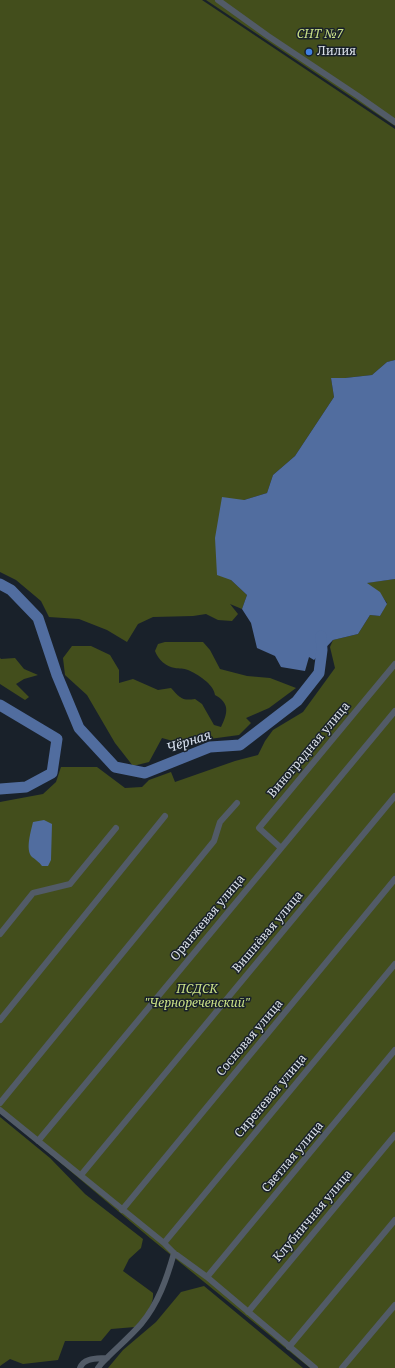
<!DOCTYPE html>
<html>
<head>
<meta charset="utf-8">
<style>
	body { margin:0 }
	canvas { display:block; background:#19212a }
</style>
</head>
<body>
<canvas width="395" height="1368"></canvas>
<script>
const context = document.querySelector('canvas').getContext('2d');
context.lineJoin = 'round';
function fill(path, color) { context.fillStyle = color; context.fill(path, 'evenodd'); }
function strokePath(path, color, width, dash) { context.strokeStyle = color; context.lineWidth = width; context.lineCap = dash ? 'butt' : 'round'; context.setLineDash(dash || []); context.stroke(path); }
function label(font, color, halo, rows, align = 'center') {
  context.font = font + ' "Noto Serif",serif'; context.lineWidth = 3; context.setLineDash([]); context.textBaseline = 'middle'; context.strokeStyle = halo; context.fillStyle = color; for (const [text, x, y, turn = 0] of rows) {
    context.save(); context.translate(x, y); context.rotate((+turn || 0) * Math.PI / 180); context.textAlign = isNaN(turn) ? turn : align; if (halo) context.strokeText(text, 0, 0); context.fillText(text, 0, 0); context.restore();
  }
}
const green = new Path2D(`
	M 0,0 L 202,0 L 395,129 L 395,360 L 387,362 L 372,375 L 345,378 L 331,378 L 334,397 L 295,456 L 273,475 L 267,493 L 244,500 L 231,580 L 247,595 L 242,609 L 230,604 L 238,614 L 232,621 L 218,620 L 206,614 L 193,616 L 153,617 L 138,624 L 127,642 L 107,630 L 79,619 L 49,617 L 41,601 L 16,580 L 0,572 Z
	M 206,0 L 395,0 L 395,126 Z
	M 395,579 L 395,1368 L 310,1368 L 150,1238 L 0,1112 L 0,802 L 43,794 L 56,782 L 61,767 L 97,767 L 125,788 L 142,787 L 149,780 L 171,772 L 175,782 L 235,761 L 258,755 L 265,741 L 273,730 L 303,712 L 335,668 L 330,647 L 333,640 L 358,634 L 370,615 L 380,616 L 387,603 L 379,592 L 366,583 Z
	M 165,642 L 203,642 L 210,650 L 220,669 L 247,676 L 270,678 L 296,688 L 269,708 L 246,718 L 251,723 L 239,735 L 180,743 L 162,738 L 149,762 L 133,766 L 115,743 L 87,695 L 65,675 L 63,658 L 72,646 L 91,646 L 110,655 L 119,670 L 119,683 L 133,679 L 158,690 L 171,688 C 180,698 182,701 195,699 L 202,704 L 214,725 L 221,727 C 228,713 230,703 215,695 C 214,684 197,674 188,670 C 184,668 179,669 175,668 C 166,667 158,659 155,651 L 158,644 Z
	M 0,658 L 1,659 L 15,658 L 24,669 L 38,675 L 24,679 L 16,684 L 29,697 L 25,700 L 0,684 Z
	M 0,1117 L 50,1158 L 85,1194 L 143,1239 L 141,1248 L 129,1259 L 123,1271 L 153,1293 C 154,1307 143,1317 135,1327 L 111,1329 L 101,1341 L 65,1341 L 58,1360 L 23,1364 L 10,1359 L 0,1366 Z
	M 204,1286 L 303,1368 L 108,1368 L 123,1350 L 156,1322 L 181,1292 Z`);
const water = new Path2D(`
	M 395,360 L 395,579 L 367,583 L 380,592 L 387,604 L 380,616 L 370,615 L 358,634 L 333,640 L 314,660 L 309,657 L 305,671 L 281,667 L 275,656 L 257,648 L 251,623 L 242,609 L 247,595 L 231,580 L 217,575 L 215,538 L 222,497 L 244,500 L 267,493 L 273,475 L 295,456 L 334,397 L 331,378 L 345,378 L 372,375 L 387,362 Z
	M 44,820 L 52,824 L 51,860 L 48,866 L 42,866 C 39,862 36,860 32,857 C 25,850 31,831 33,822 Z`);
const river = new Path2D(`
	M 0,584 L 11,590 L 38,618 L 57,675 L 79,728 L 115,767 L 145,773 L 210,747 L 240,745 L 297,701 L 319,673 L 322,650 L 321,636
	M 0,705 L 57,739 L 52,773 L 26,787 L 0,789`);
const minor = new Path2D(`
	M 218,0 L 268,36 L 358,96 L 395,122
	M 281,848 L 259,828 L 395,664
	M 0,934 L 33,893 L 70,884 L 116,828
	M 0,1020 L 165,816
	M 0,1103 L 214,841 L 220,822 L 237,803
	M 0,1110 L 164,1243 L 174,1253 L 207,1277 L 315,1368
	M 38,1141 L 395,711
	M 81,1175 L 395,796
	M 122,1210 L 395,879
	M 164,1243 L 395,964
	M 207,1277 L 395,1050
	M 248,1312 L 395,1135
	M 289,1347 L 395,1220
	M 80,1368 C 84,1357 98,1359 107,1358
	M 98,1368 L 101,1364 C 114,1350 129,1338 141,1324 C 158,1304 167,1278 174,1253
	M 342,1368 L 395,1305`);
const markers = [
	[309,52,4,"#3f7fe0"]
];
const parkNames = [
	["СНТ №7",320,35],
	["ПСДСК",197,990],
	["\"Чернореченский\"",197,1004]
];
const poiNames = [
	["Лилия",317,52]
];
const streetNames = [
	["Виноградная улица",309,750,-50],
	["Оранжевая улица",208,918,-50],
	["Вишнёвая улица",268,932,-50],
	["Сосновая улица",250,1038,-50],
	["Сиреневая улица",271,1096,-50],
	["Светлая улица",293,1157,-50],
	["Клубничная улица",313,1216,-50]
];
const waterNames = [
	["Чёрная",189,742,-18]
];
fill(green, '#434e1c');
fill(water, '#516d9f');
strokePath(river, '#516d9f', 11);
strokePath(minor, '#525b67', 6);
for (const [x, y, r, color] of markers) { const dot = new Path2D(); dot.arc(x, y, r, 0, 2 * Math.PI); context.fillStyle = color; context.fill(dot); strokePath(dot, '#19212a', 1.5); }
label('italic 12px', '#cae187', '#19212a', parkNames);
label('12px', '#dbe1e7', '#19212a', poiNames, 'left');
label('12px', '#dbe1e7', '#19212a', streetNames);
label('italic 13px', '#d8e1f0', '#19212a', waterNames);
</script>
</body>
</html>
